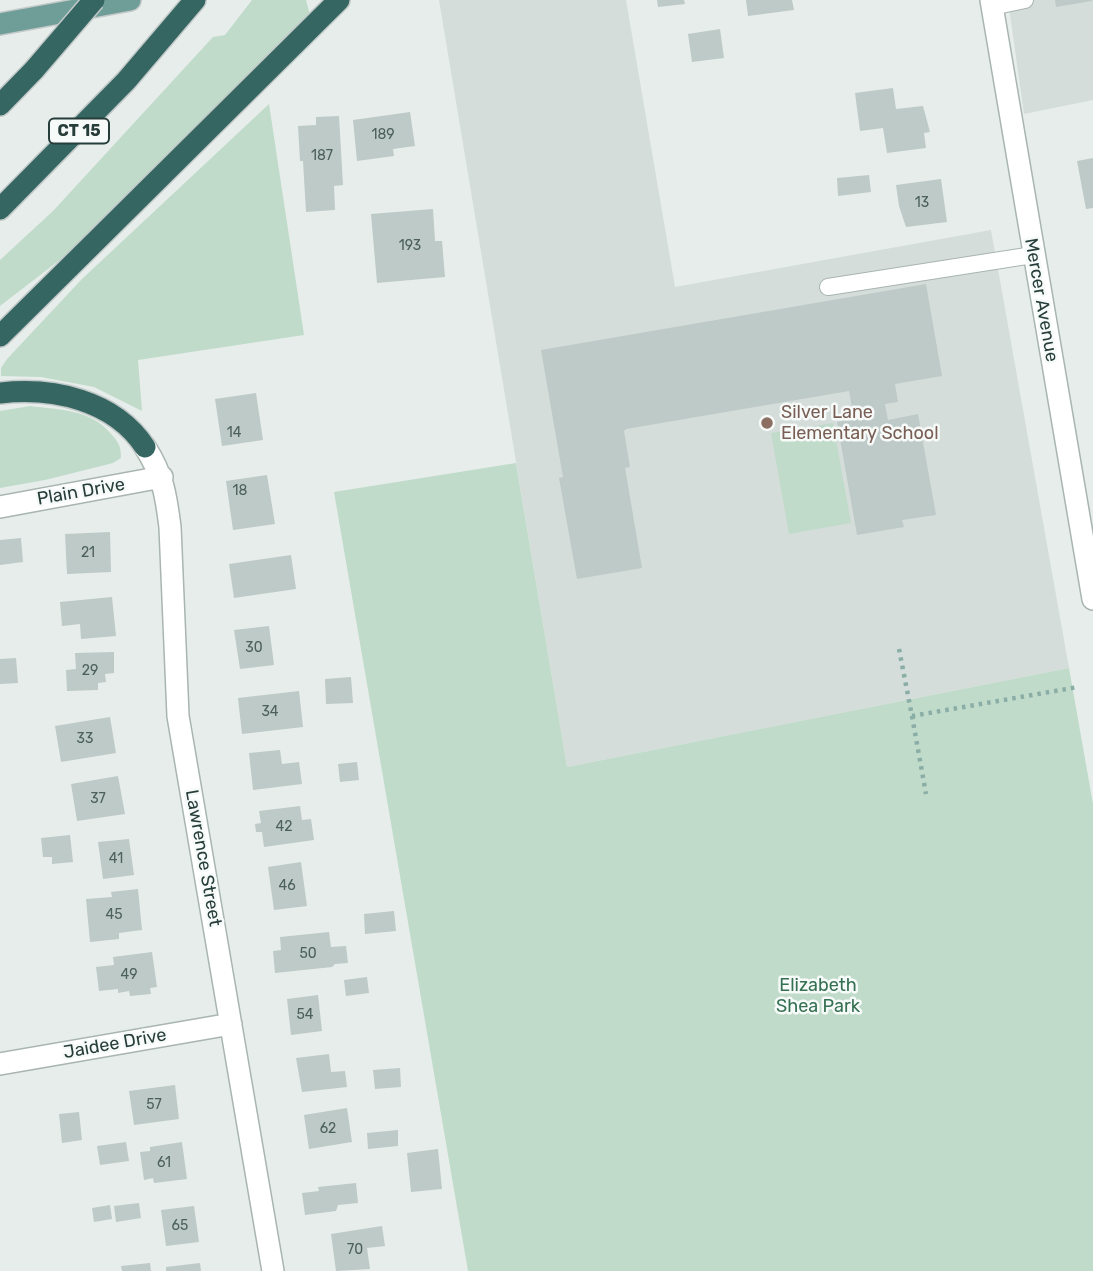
<!DOCTYPE html>
<html>
<head>
<meta charset="utf-8">
<style>
	body { margin:0 }
	canvas { display:block; background:#e6edea }
</style>
</head>
<body>
<canvas width="1093" height="1271"></canvas>
<script>
const context = document.querySelector('canvas').getContext('2d');
context.lineJoin = 'round';
function fill(path, color) { context.fillStyle = color; context.fill(path, 'evenodd'); }
function strokePath(path, color, width, dash) { context.strokeStyle = color; context.lineWidth = width; context.lineCap = dash ? 'butt' : 'round'; context.setLineDash(dash || []); context.stroke(path); }
function label(font, color, halo, rows, align = 'center') {
  context.font = font + ' Rubik,sans-serif'; context.lineWidth = 5; context.setLineDash([]); context.textBaseline = 'middle'; context.strokeStyle = halo; context.fillStyle = color; for (const [text, x, y, turn = 0] of rows) {
    context.save(); context.translate(x, y); context.rotate((+turn || 0) * Math.PI / 180); context.textAlign = isNaN(turn) ? turn : align; if (halo) context.strokeText(text, 0, 0); context.fillText(text, 0, 0); context.restore();
  }
}
const built = new Path2D(`
	M 439,0 L 626,0 L 675,287 L 991,230 L 1069,668 L 567,767 Z
	M 1008,0 L 1093,0 L 1093,100 L 1024,114 Z`);
const green = new Path2D(`
	M 252,0 L 306,0 L 310,15 L 61,259 L 0,306 L 0,260 L 53,211 L 213,37 L 225,35 Z
	M 269,104 L 304,335 L 138,360 L 142,411 L 94,387 L 41,377 L 1,376 L 1,368 L 7,359 L 82,279 Z
	M 30,406 C 60,410 91,409 111,434 C 119,443 121,446 121,458 L 113,463 L 45,480 L 0,488 L 0,411 Z
	M 833,423 L 851,523 L 789,534 L 771,433 Z
	M 516,463 L 567,767 L 1069,668 L 1093,804 L 1093,1271 L 468,1271 L 334,492 Z`);
const building = new Path2D(`
	M 657,0 L 684,0 L 685,4 L 658,7 Z
	M 746,0 L 792,0 L 794,10 L 748,16 Z
	M 1055,0 L 1092,0 L 1092,1 L 1056,7 Z
	M 720,29 L 724,58 L 692,62 L 688,34 Z
	M 893,88 L 896,109 L 923,106 L 930,132 L 924,133 L 926,148 L 887,153 L 883,128 L 860,131 L 855,93 Z
	M 410,112 L 415,146 L 393,149 L 394,156 L 357,161 L 353,120 Z
	M 339,116 L 343,185 L 334,186 L 335,210 L 306,212 L 303,161 L 300,161 L 298,126 L 316,125 L 316,117 Z
	M 1093,158 L 1093,208 L 1086,209 L 1077,161 Z
	M 869,175 L 871,192 L 838,196 L 837,178 Z
	M 941,179 L 947,222 L 906,227 L 899,206 L 896,185 Z
	M 433,209 L 435,241 L 442,241 L 445,277 L 377,283 L 371,214 Z
	M 926,284 L 942,376 L 895,384 L 898,402 L 885,404 L 888,420 L 918,414 L 936,515 L 902,520 L 904,527 L 857,535 L 837,422 L 854,419 L 849,391 L 626,429 L 624,431 L 630,467 L 625,468 L 642,568 L 577,579 L 559,478 L 563,477 L 541,350 Z
	M 256,393 L 263,440 L 222,446 L 215,399 Z
	M 267,475 L 275,524 L 233,530 L 226,481 Z
	M 110,532 L 111,572 L 67,574 L 65,534 Z
	M 21,538 L 23,562 L 0,565 L 0,540 Z
	M 291,555 L 296,589 L 234,598 L 229,564 Z
	M 112,597 L 116,636 L 81,639 L 80,624 L 62,626 L 60,602 Z
	M 269,626 L 274,665 L 240,669 L 234,630 Z
	M 114,652 L 114,673 L 105,674 L 106,682 L 98,683 L 98,690 L 67,691 L 66,670 L 76,669 L 75,653 Z
	M 16,658 L 18,683 L 0,684 L 0,659 Z
	M 351,677 L 353,703 L 326,704 L 325,679 Z
	M 299,691 L 303,727 L 242,734 L 238,698 Z
	M 110,717 L 116,753 L 61,762 L 55,726 Z
	M 280,750 L 282,764 L 299,762 L 302,784 L 253,790 L 249,753 Z
	M 357,762 L 359,780 L 340,782 L 338,764 Z
	M 118,776 L 125,814 L 77,821 L 71,784 Z
	M 300,806 L 302,820 L 311,819 L 314,840 L 264,847 L 262,832 L 256,832 L 255,824 L 261,823 L 259,811 Z
	M 70,835 L 73,862 L 52,864 L 52,857 L 43,857 L 41,838 Z
	M 129,839 L 134,875 L 103,879 L 98,842 Z
	M 301,862 L 307,906 L 274,910 L 268,867 Z
	M 138,889 L 142,930 L 119,933 L 119,939 L 90,942 L 86,899 L 112,897 L 111,892 Z
	M 394,911 L 396,931 L 365,934 L 364,914 Z
	M 329,932 L 331,947 L 346,946 L 348,963 L 335,964 L 332,967 L 275,973 L 273,951 L 281,950 L 280,937 Z
	M 152,952 L 157,987 L 150,988 L 151,994 L 130,996 L 129,991 L 118,993 L 118,989 L 99,991 L 96,967 L 114,965 L 113,957 Z
	M 367,977 L 369,993 L 346,996 L 344,980 Z
	M 318,995 L 322,1031 L 291,1035 L 287,999 Z
	M 329,1054 L 331,1072 L 345,1071 L 347,1087 L 302,1092 L 296,1058 Z
	M 400,1068 L 401,1087 L 375,1089 L 373,1070 Z
	M 175,1085 L 179,1119 L 134,1125 L 129,1091 Z
	M 347,1108 L 352,1142 L 309,1149 L 304,1115 Z
	M 79,1112 L 82,1140 L 62,1143 L 59,1114 Z
	M 398,1130 L 398,1146 L 368,1149 L 367,1133 Z
	M 126,1142 L 129,1161 L 100,1165 L 97,1146 Z
	M 182,1142 L 187,1179 L 154,1183 L 153,1178 L 144,1180 L 140,1152 L 150,1151 L 150,1147 Z
	M 438,1149 L 442,1189 L 411,1192 L 407,1153 Z
	M 356,1183 L 358,1203 L 338,1205 L 336,1211 L 305,1215 L 302,1193 L 319,1191 L 318,1187 Z
	M 139,1203 L 141,1218 L 116,1222 L 114,1206 Z
	M 110,1205 L 112,1219 L 94,1222 L 92,1208 Z
	M 194,1206 L 199,1242 L 166,1246 L 161,1210 Z
	M 382,1226 L 385,1246 L 367,1248 L 370,1269 L 336,1271 L 331,1234 Z
	M 150,1263 L 151,1271 L 122,1271 L 121,1266 Z
	M 200,1263 L 201,1271 L 166,1271 L 166,1267 Z`);
const path = new Path2D(`
	M 899,649 L 912,716 L 1078,687
	M 912,716 L 926,794`);
const lane = new Path2D(`
	M 992,7 L 1025,0
	M 828,287 L 1033,255`);
const street = new Path2D(`
	M 991,0 L 1093,599
	M 145,447 C 163,475 166,495 170,527 L 178,716 L 273,1271
	M 0,507 L 162,477
	M 0,1064 L 231,1024`);
const primary = new Path2D(`
	M 0,24 L 130,0`);
const highway = new Path2D(`
	M 0,105 L 34,70
	M 0,209 L 126,81 L 195,0
	M 0,336 L 339,0
	M 0,393 C 53,387 114,400 145,447`);
const highwayBridge = new Path2D(`
	M 34,70 L 94,0`);
const markers = [
	[767,423,7,"#8d6e63"]
];
const numberNames = [
	["189",383,135],
	["187",322,156],
	["13",922,203],
	["193",410,246],
	["14",234,433],
	["18",240,491],
	["21",88,553],
	["30",254,648],
	["29",90,671],
	["34",270,712],
	["33",85,739],
	["37",98,799],
	["42",284,827],
	["41",116,859],
	["46",287,886],
	["45",114,915],
	["50",308,954],
	["49",129,975],
	["54",305,1015],
	["57",154,1105],
	["62",328,1129],
	["61",164,1163],
	["65",180,1226],
	["70",355,1250]
];
const shields = [
	[79,131,60]
];
const shieldNames = [
	["CT 15",79,131]
];
const streetNames = [
	["Mercer Avenue",1041,300,80],
	["Plain Drive",81,492,-10],
	["Lawrence Street",203,858,80],
	["Jaidee Drive",115,1044,-10]
];
const educationNames = [
	["Silver Lane",781,413],
	["Elementary School",781,434]
];
const parkNames = [
	["Elizabeth",818,986],
	["Shea Park",818,1007]
];
fill(built, '#d4ddda');
fill(green, '#c1dbcb');
fill(building, '#becac7');
strokePath(lane, '#a9b5b1', 18);
strokePath(street, '#a9b5b1', 24);
strokePath(primary, '#c2c9c8', 24);
strokePath(highway, '#c2c9c8', 24);
strokePath(path, '#8aada6', 4.5, [3.5, 5]);
strokePath(lane, '#fff', 16);
strokePath(street, '#fff', 21);
strokePath(primary, '#6f9d97', 21);
strokePath(highway, '#356662', 21);
strokePath(highwayBridge, '#c2c9c8', 24, []);
strokePath(highwayBridge, '#356662', 21);
for (const [x, y, r, color] of markers) { const dot = new Path2D(); dot.arc(x, y, r, 0, 2 * Math.PI); context.fillStyle = color; context.fill(dot); strokePath(dot, '#f6faf8', 2.5); }
label('14px', '#4c605c', null, numberNames);
for (const [x, y, w] of shields) { const box = new Path2D(); box.roundRect(x - w / 2, y - 12.5, w, 25, 5); context.fillStyle = '#f6faf8'; context.fill(box); strokePath(box, '#263d39', 2); }
label('bold 16px', '#263d39', null, shieldNames);
label('18px', '#263d39', '#f6faf8', streetNames);
label('18px', '#785e54', '#f6faf8', educationNames, 'left');
label('18px', '#357052', '#f6faf8', parkNames);
</script>
</body>
</html>
